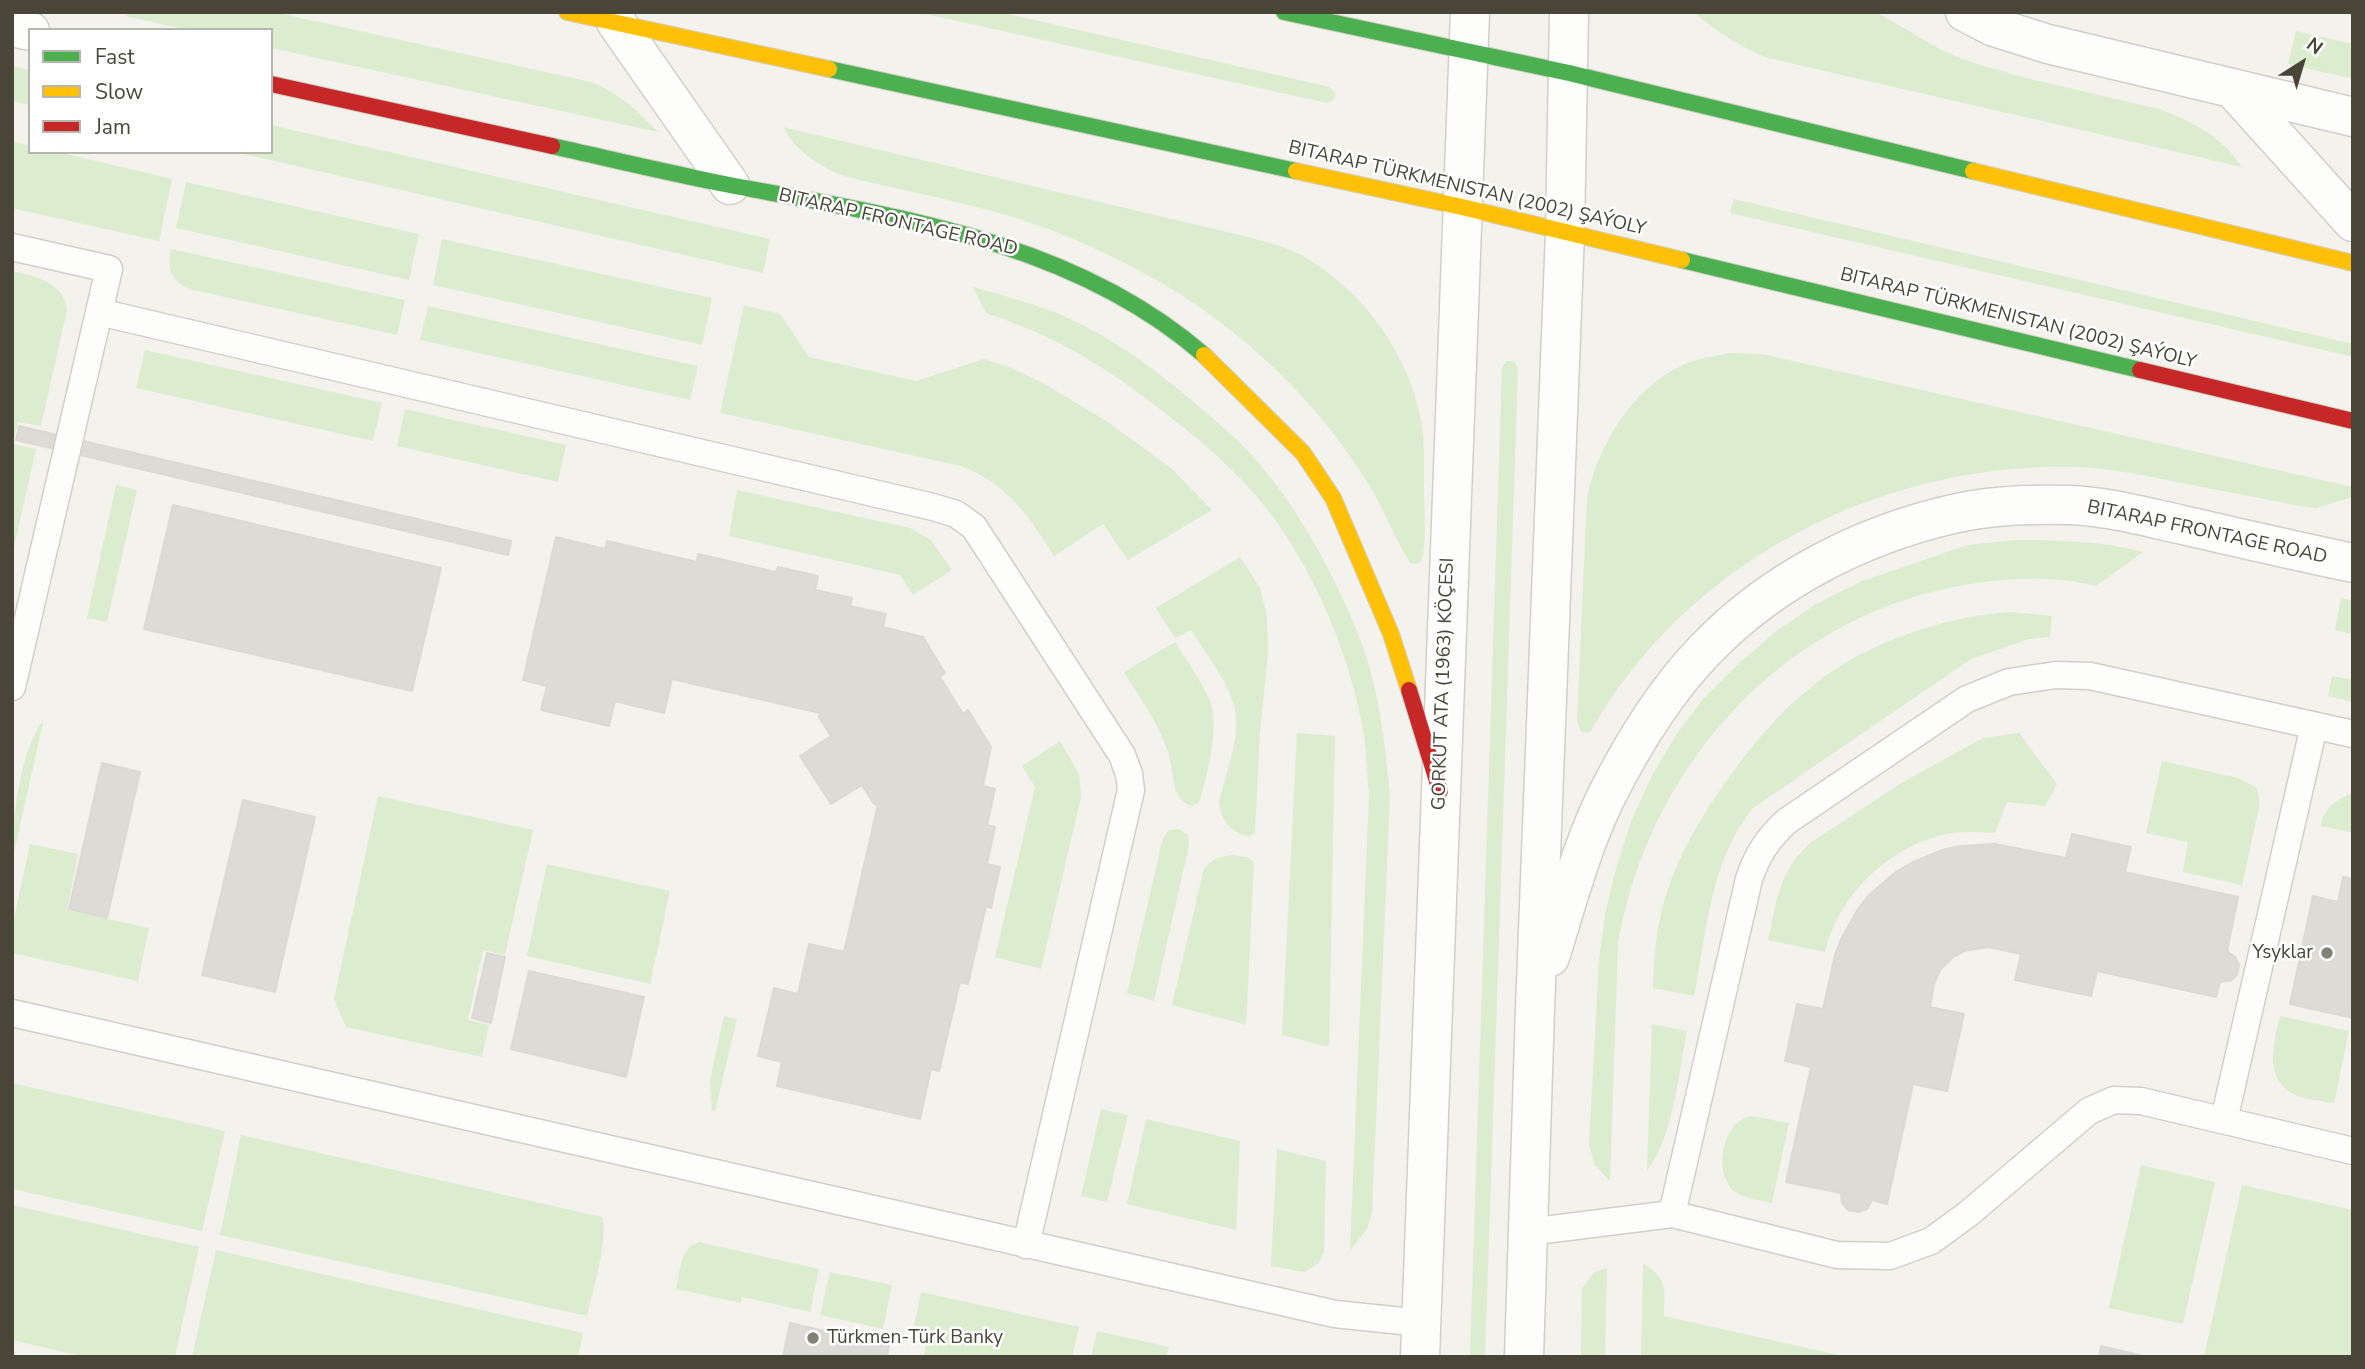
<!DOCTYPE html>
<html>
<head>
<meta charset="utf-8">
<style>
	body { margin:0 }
	#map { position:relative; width:2365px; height:1369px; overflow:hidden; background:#f3f2ed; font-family:"Nunito Sans",sans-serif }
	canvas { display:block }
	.frame { position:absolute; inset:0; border:14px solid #494539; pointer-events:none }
	.legend { position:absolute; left:28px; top:28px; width:245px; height:126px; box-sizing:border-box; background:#fff; border:2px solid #b6b5b0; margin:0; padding:9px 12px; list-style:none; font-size:21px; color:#494539 }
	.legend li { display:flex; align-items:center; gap:14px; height:35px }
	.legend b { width:35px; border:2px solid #b6b5b0 }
	.north { position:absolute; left:2267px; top:28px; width:70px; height:70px; -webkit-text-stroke:5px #fff; paint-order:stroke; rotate:37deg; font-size:19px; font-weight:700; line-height:28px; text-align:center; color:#494539 }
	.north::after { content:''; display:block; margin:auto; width:24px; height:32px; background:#494539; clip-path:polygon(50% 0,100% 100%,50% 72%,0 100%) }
</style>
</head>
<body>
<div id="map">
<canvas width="2365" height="1369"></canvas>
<div class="frame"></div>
<ul class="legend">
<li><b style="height:9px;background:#4caf50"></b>Fast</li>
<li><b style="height:9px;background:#ffc107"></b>Slow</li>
<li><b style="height:9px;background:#c62828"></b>Jam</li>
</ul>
<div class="north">N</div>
</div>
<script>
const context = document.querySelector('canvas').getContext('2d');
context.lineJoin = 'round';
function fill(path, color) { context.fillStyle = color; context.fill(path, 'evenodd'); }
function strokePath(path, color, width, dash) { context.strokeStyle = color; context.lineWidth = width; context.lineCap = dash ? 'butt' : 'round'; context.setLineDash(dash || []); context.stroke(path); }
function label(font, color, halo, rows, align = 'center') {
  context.font = font + ' "Nunito Sans",sans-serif'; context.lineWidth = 5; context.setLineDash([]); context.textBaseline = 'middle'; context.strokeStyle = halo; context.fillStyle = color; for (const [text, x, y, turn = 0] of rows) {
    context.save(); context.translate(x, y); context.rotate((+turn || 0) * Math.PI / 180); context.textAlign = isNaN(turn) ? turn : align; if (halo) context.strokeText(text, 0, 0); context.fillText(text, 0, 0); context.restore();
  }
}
const green = new Path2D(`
	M 131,12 L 274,12 L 591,82 C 618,92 638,111 658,132 L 271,48 L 271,30 L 189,30 L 125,16 Z
	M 917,12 L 999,12 L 1330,87 L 1336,93 L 1334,100 L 1327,103 Z
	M 1693,12 L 1876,12 L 1943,51 L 1974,63 L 2026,78 L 2159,109 L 2184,119 L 2210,134 L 2229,150 L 2242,167 L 1768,58 C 1739,47 1717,31 1693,12 Z
	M 2296,31 L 2353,44 L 2353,79 L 2288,64 Z
	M 12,66 L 30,70 L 30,105 L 12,101 Z
	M 271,125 L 770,239 L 763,273 L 235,152 L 271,152 Z
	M 783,127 L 1248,237 C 1267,242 1286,247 1303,256 C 1364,291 1411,356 1422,426 C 1425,448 1424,469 1424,491 C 1424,513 1427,538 1422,560 L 1417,564 L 1410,563 C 1395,539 1385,512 1371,488 C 1319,402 1242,329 1155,279 C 1117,258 1075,238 1034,224 C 989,208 942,199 895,188 C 875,183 853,180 834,172 C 813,162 793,147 783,127 Z
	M 12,141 L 30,146 L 30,152 L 58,152 L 172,179 L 159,241 L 12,208 Z
	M 186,182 L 419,234 L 409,280 L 176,228 Z
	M 1734,199 L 2353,344 L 2353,357 L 1730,213 Z
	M 442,239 L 712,298 L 702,345 L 433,285 Z
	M 171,249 L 405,300 L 397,335 L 189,289 C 170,280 167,268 171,249 Z
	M 12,271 C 35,276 64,282 67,310 L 41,426 L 18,422 L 13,444 L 36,449 L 12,556 Z
	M 973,287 C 1000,294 1027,302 1054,312 C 1099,330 1142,359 1179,390 C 1201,408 1223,426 1243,446 C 1291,494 1336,576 1360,639 C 1379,689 1385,742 1390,795 L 1372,1213 L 1367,1229 L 1350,1251 L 1369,795 C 1367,775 1367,756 1364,736 C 1352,662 1321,587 1279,525 C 1247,480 1205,443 1161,410 C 1102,364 1057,337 986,313 Z
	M 744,305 L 780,314 L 809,357 L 916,381 L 984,359 L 1011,368 L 1041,382 L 1108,422 L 1172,469 L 1212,510 L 1128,560 L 1103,524 L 1054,556 C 1030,517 1006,483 961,466 L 720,413 Z
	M 428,306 L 698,366 L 690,400 L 420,340 Z
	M 145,350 L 382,403 L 373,441 L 136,388 Z
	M 1731,353 L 1762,354 L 2353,487 L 2353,497 L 2316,508 L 2306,507 C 2264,499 2223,491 2181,483 C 2147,476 2111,468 2076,467 C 1882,462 1688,560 1591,731 L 1586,733 L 1581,731 L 1577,722 L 1587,497 C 1599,445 1630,391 1679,367 C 1696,358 1713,356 1731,353 Z
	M 1506,361 L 1514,361 L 1518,368 L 1485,1357 L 1470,1357 L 1502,368 Z
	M 405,409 L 566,445 L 558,482 L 397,446 Z
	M 116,485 L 137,490 L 107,622 L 87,618 Z
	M 737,490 L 910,528 L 931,540 L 952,570 L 913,595 L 900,575 L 729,536 Z
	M 2015,540 C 2058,540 2101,541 2143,552 L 2096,586 C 2051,575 2004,578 1959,586 C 1780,619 1649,767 1618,943 L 1610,1181 L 1595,1165 L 1589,1145 L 1599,960 L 1605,914 L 1617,865 L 1632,819 L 1653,774 L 1676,735 L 1703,699 L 1733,669 L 1775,632 L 1816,604 L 1860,582 L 1967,545 Z
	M 1240,557 L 1260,588 L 1267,615 L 1268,653 L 1260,732 L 1255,832 L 1249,837 C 1231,832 1221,821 1219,802 C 1226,773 1242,735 1234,706 C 1227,679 1205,653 1191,630 L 1175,638 L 1156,608 Z
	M 2341,598 L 2353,601 L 2353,634 L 2335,630 Z
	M 2011,612 L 2052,616 L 2050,637 L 2029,639 L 1971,659 L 1753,808 C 1710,860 1707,932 1694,996 L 1653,988 C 1654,963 1655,939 1661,914 C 1671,869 1696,824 1723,786 C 1749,748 1778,713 1815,684 C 1867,642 1946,616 2011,612 Z
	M 1175,642 C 1186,660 1200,679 1209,699 C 1221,723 1207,777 1199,802 L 1192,806 C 1171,801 1174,773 1169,755 C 1160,725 1140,698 1124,672 Z
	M 2332,676 L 2353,680 L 2353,702 L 2328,696 Z
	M 41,723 L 43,723 L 12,861 C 12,820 19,758 41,723 Z
	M 1297,733 L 1335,736 L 1329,1047 L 1282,1035 Z
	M 2019,733 L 2057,784 L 2045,806 L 2007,802 L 1995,833 C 1977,832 1958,831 1941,835 C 1886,850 1838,896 1825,952 L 1768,940 L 1777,898 L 1785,876 L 1795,859 L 1810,843 L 1903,782 L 1983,738 Z
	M 1060,741 L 1079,774 L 1081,797 L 1041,969 L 995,957 L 1035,787 L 1022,766 Z
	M 2162,761 L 2238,778 L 2256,787 L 2259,795 L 2259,807 L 2242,885 L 2183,872 L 2188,842 L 2146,833 Z
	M 2353,793 L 2353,833 L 2321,826 C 2324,807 2336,800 2353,793 Z
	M 378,796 L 533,830 L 505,955 L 483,950 L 468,1020 L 489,1025 L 482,1057 L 346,1027 L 334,999 Z
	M 1179,829 L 1188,835 L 1189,845 L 1154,1001 L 1127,993 L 1163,838 L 1169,830 Z
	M 30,844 L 78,854 L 67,910 L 149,928 L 138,981 L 12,953 L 12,927 Z
	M 1230,855 L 1247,857 L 1254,862 L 1246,1025 L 1172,1005 L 1204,868 L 1215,859 Z
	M 547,864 L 670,891 L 650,984 L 527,956 Z
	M 724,1016 L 737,1019 L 715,1111 L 712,1111 L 710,1080 Z
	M 2280,1016 L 2349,1031 L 2334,1103 C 2323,1101 2311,1100 2301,1097 C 2262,1084 2273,1046 2280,1016 Z
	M 1652,1024 L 1687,1031 C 1678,1074 1674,1135 1647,1171 Z
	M 12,1083 L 225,1131 L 202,1231 L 12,1189 Z
	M 1101,1109 L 1128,1115 L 1107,1202 L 1081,1196 Z
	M 1751,1116 L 1789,1123 L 1772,1203 C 1760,1200 1744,1199 1734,1191 C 1713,1173 1722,1121 1751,1116 Z
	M 1146,1119 L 1240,1141 L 1236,1230 L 1127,1204 Z
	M 241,1135 L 602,1217 C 609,1238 592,1293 587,1316 L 220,1235 Z
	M 1277,1149 L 1326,1161 L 1324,1252 L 1319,1263 L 1305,1272 L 1271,1266 Z
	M 2141,1165 L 2215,1182 L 2183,1324 L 2109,1308 Z
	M 2242,1185 L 2353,1210 L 2353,1357 L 2204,1357 Z
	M 12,1205 L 199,1247 L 175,1357 L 85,1357 L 12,1340 Z
	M 699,1242 L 819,1269 L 810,1312 L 742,1297 L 741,1303 L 676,1289 C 680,1273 680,1247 699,1242 Z
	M 216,1250 L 583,1333 L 578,1357 L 192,1357 Z
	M 1643,1264 C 1669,1278 1664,1291 1664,1316 L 1847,1357 L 1641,1357 Z
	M 1607,1268 L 1605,1357 L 1581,1357 L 1582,1288 L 1595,1272 Z
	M 830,1272 L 892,1285 L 883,1329 L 820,1315 Z
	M 921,1292 L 1079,1327 L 1072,1357 L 924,1357 L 927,1340 L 912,1336 Z
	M 1097,1331 L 1169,1347 L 1166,1357 L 1091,1357 Z`);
const building = new Path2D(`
	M 19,426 L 511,541 L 508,555 L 16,440 Z
	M 173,505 L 441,568 L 412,691 L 144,629 Z
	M 556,537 L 605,549 L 607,541 L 697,562 L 698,554 L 776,572 L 778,567 L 818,576 L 815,590 L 852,598 L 850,606 L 886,614 L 883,627 L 923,637 L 945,673 L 940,677 L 963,714 L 968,710 L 991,747 L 983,786 L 995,789 L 987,825 L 995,827 L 987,864 L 1000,867 L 991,908 L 986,906 L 968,984 L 960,982 L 939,1071 L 931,1069 L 920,1119 L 777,1086 L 782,1062 L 758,1056 L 774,988 L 798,994 L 809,944 L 844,952 L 878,805 L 874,804 L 862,785 L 831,804 L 800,756 L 831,736 L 819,717 L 820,713 L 672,679 L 664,713 L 615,701 L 609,726 L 541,710 L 547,686 L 523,680 Z
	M 102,763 L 140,772 L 107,918 L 69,909 Z
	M 243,800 L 315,817 L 275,992 L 202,975 Z
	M 2072,834 L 2131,847 L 2125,872 L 2238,897 L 2227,951 L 2235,957 L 2239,965 L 2237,975 L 2230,981 L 2220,982 L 2216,997 L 2097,971 L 2091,996 L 2015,980 L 2021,954 L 1988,947 L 1964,951 L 1953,957 L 1940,970 L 1934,984 L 1930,1007 L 1964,1014 L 1947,1091 L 1913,1084 L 1887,1204 L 1872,1200 L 1867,1209 L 1858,1212 L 1848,1210 L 1842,1203 L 1841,1193 L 1786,1182 L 1811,1067 L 1785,1061 L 1797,1004 L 1823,1009 L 1835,955 L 1841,939 L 1858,909 L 1869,895 L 1896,872 L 1911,863 L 1942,850 L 1960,846 L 1995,844 L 2066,858 Z
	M 2343,877 L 2353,879 L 2353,1018 L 2290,1004 L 2313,896 L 2338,902 Z
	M 487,953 L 505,957 L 491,1023 L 472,1018 Z
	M 529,971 L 644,997 L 626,1077 L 511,1049 Z
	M 790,1323 L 889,1346 L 887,1357 L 783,1357 Z
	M 2101,1346 L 2147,1357 L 2099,1357 Z`);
const lane = new Path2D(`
	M 12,247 L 109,269 L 12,687
	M 99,312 L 933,507 L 956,514 L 974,527 L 1122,755 L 1129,774 L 1131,790 L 1026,1245
	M 12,1013 L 1335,1314 L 1421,1323
	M 2224,1120 L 2314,726
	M 1672,1214 L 1749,879 C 1757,855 1768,838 1787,821 L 1967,699 L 2009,682 L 2056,675 L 2090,676 L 2353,734
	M 1528,1232 L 1672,1214 L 1837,1255 L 1890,1256 L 1931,1241 L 1968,1214 L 2089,1111 L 2114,1100 L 2141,1101 L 2353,1151`);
const street = new Path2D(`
	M 1965,12 L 1994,27 L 2048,44 L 2353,117
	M 616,22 L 730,185
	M 12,27 L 30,31
	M 2233,89 L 2353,222
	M 1550,957 C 1567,903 1581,848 1606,797 C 1632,745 1665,691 1706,649 C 1771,581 1861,535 1953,514 C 1990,505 2031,504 2068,505 C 2107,506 2146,517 2183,525 C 2239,538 2296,551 2353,563
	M 1420,1357 L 1470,12
	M 1524,1357 L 1535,1009 L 1565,232 L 1569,12`);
const fast = new Path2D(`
	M 1284,12 L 1569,73 L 1973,171
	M 829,69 L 1296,171
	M 552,146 C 615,160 677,175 740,187 C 901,217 1076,243 1204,355
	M 1682,260 L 2140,370`);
const slow = new Path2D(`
	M 567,12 L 829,69
	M 1296,171 L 1462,207 L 1682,260
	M 1973,171 L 2353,263
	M 1204,355 L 1303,453 L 1333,498 L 1391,634 L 1409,690`);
const jam = new Path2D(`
	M 271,84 L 552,146
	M 2140,370 L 2353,421
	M 1409,690 L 1440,791`);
const markers = [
	[2327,953,7,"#848278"],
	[813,1338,7,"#848278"]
];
const streetNames = [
	["BITARAP TÜRKMENISTAN (2002) ŞAÝOLY",1467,189,13],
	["BITARAP FRONTAGE ROAD",898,223,13],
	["BITARAP TÜRKMENISTAN (2002) ŞAÝOLY",2018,319,14],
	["BITARAP FRONTAGE ROAD",2207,533,12],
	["GORKUT ATA (1963) KÖÇESI",1444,684,-88]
];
const poiNames = [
	["Ysyklar",2313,953],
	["Türkmen-Türk Banky",827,1338,"left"]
];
fill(green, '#dcecce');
fill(building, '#dcdbd5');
strokePath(building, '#dbd9d3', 2);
strokePath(lane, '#d1cfca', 29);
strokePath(street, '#d1cfca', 41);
strokePath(fast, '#d2cfc4', 18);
strokePath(slow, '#d2cfc4', 18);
strokePath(jam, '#d2cfc4', 18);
strokePath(lane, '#fdfdfc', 26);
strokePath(street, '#fdfdfc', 38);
strokePath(fast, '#4caf50', 16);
strokePath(slow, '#ffc107', 16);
strokePath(jam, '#c62828', 16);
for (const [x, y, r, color] of markers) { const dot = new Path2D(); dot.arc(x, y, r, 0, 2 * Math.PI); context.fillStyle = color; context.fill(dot); strokePath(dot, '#fff', 2.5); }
label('19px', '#494539', '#fff', streetNames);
label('19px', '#494539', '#fff', poiNames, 'right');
</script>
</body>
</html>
